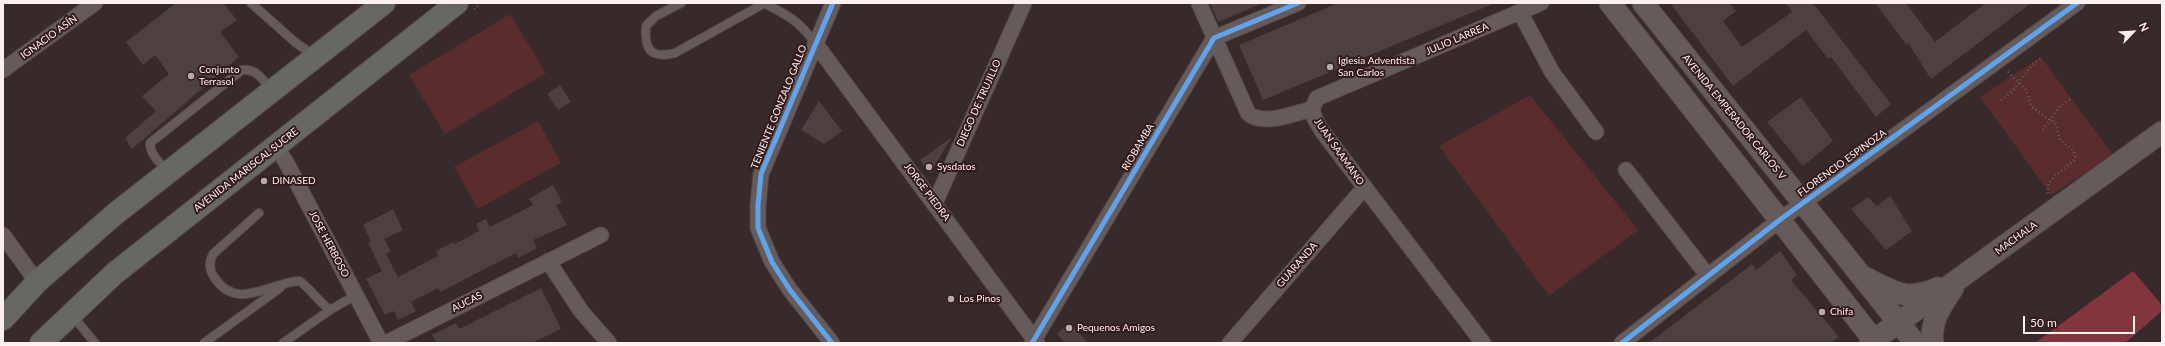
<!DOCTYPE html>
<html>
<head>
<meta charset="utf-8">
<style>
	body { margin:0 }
	#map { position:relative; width:2165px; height:346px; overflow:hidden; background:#38292a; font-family:Lato,sans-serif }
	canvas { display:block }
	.frame { position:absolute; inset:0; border:4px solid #fff0f0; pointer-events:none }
	.north { position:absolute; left:2113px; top:12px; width:40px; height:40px; -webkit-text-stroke:3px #331a1b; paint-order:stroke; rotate:65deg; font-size:11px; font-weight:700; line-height:16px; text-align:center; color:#fff0f0 }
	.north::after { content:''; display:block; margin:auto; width:14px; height:18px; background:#fff0f0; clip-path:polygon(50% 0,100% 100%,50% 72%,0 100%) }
	.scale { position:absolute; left:2023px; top:316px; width:112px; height:18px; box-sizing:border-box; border:2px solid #fff0f0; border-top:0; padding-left:5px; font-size:12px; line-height:14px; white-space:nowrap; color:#fff0f0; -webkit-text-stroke:3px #331a1b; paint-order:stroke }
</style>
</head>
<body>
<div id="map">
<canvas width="2165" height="346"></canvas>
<div class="frame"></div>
<div class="north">N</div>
<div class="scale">50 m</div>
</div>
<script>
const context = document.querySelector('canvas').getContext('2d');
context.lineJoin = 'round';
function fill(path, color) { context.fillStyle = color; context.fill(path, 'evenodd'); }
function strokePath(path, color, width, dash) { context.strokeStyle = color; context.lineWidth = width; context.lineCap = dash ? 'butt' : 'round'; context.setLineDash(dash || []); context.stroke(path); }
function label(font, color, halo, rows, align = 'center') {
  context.font = font + ' Lato,sans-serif'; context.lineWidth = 4; context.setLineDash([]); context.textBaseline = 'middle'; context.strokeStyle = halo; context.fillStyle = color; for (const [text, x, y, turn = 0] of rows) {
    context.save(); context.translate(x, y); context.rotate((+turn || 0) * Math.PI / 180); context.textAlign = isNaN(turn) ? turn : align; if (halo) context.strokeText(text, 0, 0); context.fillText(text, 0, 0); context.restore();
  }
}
const green = new Path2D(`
	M 510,14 L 546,73 L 445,134 L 409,75 Z
	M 2041,57 L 2113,155 L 2051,195 L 1980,97 Z
	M 1530,95 L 1638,230 L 1549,296 L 1439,146 Z
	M 538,121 L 561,163 L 478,209 L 454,167 Z`);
const forest = new Path2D(`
	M 2133,271 L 2162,305 L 2162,311 L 2125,343 L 2035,343 Z`);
const building = new Path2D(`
	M 176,3 L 223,3 L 237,20 L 220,32 L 239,57 L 132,149 L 125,138 L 156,111 L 142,96 L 169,74 L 155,55 L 143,65 L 126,42 Z
	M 1210,3 L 1263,3 L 1218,22 Z
	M 1338,3 L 1495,3 L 1263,100 L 1239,45 Z
	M 1670,3 L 1729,3 L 1736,11 L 1723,21 L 1742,47 L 1792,12 L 1786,3 L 1813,3 L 1891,104 L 1876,117 L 1831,57 L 1828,59 L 1806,30 L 1733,86 Z
	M 1875,3 L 1906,3 L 1935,42 L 1986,3 L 2031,3 L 1931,79 L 1908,43 L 1906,44 Z
	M 560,85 L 571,102 L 558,110 L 547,94 Z
	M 1801,97 L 1833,141 L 1803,166 L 1767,122 Z
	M 819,101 L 842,131 L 824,144 L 801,130 Z
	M 951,138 L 930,174 L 920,160 Z
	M 553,185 L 562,202 L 556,205 L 567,225 L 533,240 L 537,248 L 518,258 L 516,253 L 440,292 L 438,288 L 411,302 L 416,311 L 398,320 L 394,311 L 385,315 L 366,279 L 382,271 L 368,243 L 371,241 L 363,225 L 393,209 L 403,230 L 384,239 L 391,251 L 386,254 L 398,277 L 438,256 L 436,251 L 453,242 L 455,244 L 479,231 L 476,224 L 486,219 L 490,227 L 533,205 L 529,199 Z
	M 1890,196 L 1912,231 L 1886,250 L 1851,209 L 1868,197 L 1877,206 Z
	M 1780,251 L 1797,275 L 1791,280 L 1839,337 L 1831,343 L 1649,343 L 1752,264 L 1756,270 Z
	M 541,288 L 561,329 L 532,343 L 437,343 L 432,335 L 456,323 L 459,329 Z
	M 1069,322 L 1088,343 L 1065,343 L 1057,334 Z`);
const path = new Path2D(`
	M 474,9 L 481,3
	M 2008,72 L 2026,90 L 2032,107 L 2055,123 L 2060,140 L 2074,151 L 2075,156 L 2074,160 L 2052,179 L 2048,184 L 2048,194
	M 2001,100 C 2018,90 2024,70 2040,59
	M 2043,130 L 2060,106 L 2070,99`);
const service = new Path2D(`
	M 251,3 L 296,43 L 315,56
	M 681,3 L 656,16 L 646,26 C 644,50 651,59 675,53 L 765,3
	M 764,3 C 789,16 798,20 815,43
	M 168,171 C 160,163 150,155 150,143 L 242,70 C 256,68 263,80 272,90
	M 259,213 L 213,254 C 209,262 209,270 214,277 C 237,312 268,283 299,281 C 305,283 321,304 330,310
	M 72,315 L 95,343
	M 204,343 L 280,288
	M 283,343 L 330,310 L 356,295`);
const minor = new Path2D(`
	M 1199,3 L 1248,113 C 1263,127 1294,113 1312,109
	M 1520,12 L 1552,72 L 1596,132
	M 815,43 L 1037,343
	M 3,70 L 95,3
	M 1312,109 L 1315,119 L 1322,131 L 1483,343
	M 1312,109 L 1317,98 L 1541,3
	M 276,147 L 286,162 L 381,343
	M 1626,170 L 1708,276
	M 935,203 L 1024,3
	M 3,235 L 37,282
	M 548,261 L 581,311 L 609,343
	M 386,343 L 601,235
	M 832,343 L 790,290 L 772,262 L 758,228 L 758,205 L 761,174 L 833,3
	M 1032,343 L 1214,38 L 1298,3
	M 1230,343 L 1364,188
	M 1622,343 L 1781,219 L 2077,3`);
const secondary = new Path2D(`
	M 1610,3 L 1876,343
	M 1643,3 L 1915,343
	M 1866,278 C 1895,292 1905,302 1938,288
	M 1870,343 L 2162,132
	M 1933,343 C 1929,322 1942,305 1953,288`);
const primary = new Path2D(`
	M 3,319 L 37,282 L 115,214 L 384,3
	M 41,343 L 115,273 L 457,3`);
const cycleway = new Path2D(`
	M 832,343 L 790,290 L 772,262 L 758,228 L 758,205 L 761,174 L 833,3
	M 1032,343 L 1214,38 L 1298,3
	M 1622,343 L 1781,219 L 2077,3`);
const markers = [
	[1330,67,4,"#b9aaab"],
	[191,76,4,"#b9aaab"],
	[929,167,4,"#b9aaab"],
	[264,181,4,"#b9aaab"],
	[951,299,4,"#b9aaab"],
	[1822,312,4,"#b9aaab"],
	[1069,328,4,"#b9aaab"]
];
const streetNames = [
	["IGNACIO ASÍN",49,37,-36],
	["JULIO LARREA",1457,39,-23],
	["DIEGO DE TRUJILLO",979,103,-66],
	["TENIENTE GONZALO GALLO",779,107,-68],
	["AVENIDA EMPERADOR CARLOS V",1734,117,51],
	["RIOBAMBA",1138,147,-59],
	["JUAN SAAMANO",1339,152,55],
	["FLORENCIO ESPINOZA",1842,163,-36],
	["AVENIDA MARISCAL SUCRE",246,170,-38],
	["JORGE PIEDRA",927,192,53],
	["MACHALA",2016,238,-36],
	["JOSE HERBOSO",329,244,62],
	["GUARANDA",1297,265,-49],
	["AUCAS",467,302,-27]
];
const poiNames = [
	["Iglesia Adventista",1338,61],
	["San Carlos",1338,73],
	["Conjunto",199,70],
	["Terrasol",199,82],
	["Sysdatos",937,167],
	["DINASED",272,181],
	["Los Pinos",959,299],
	["Chifa",1830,312],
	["Pequenos Amigos",1077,328]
];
fill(green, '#592c2e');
fill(forest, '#82353c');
fill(building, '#4c4040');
strokePath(service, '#544748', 10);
strokePath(minor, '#544748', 17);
strokePath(secondary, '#544748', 23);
strokePath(primary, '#544748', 24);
strokePath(path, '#675d5d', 2.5, [1, 3]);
strokePath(service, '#665b5b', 8);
strokePath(minor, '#665b5b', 15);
strokePath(secondary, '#665b5b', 21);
strokePath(primary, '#676764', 22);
strokePath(cycleway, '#60a3ed', 5);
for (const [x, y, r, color] of markers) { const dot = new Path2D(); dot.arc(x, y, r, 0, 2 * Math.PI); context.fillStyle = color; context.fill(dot); strokePath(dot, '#331a1b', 1.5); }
label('10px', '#fff0f0', '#331a1b', streetNames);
label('10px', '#fff0f0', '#331a1b', poiNames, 'left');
</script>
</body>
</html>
